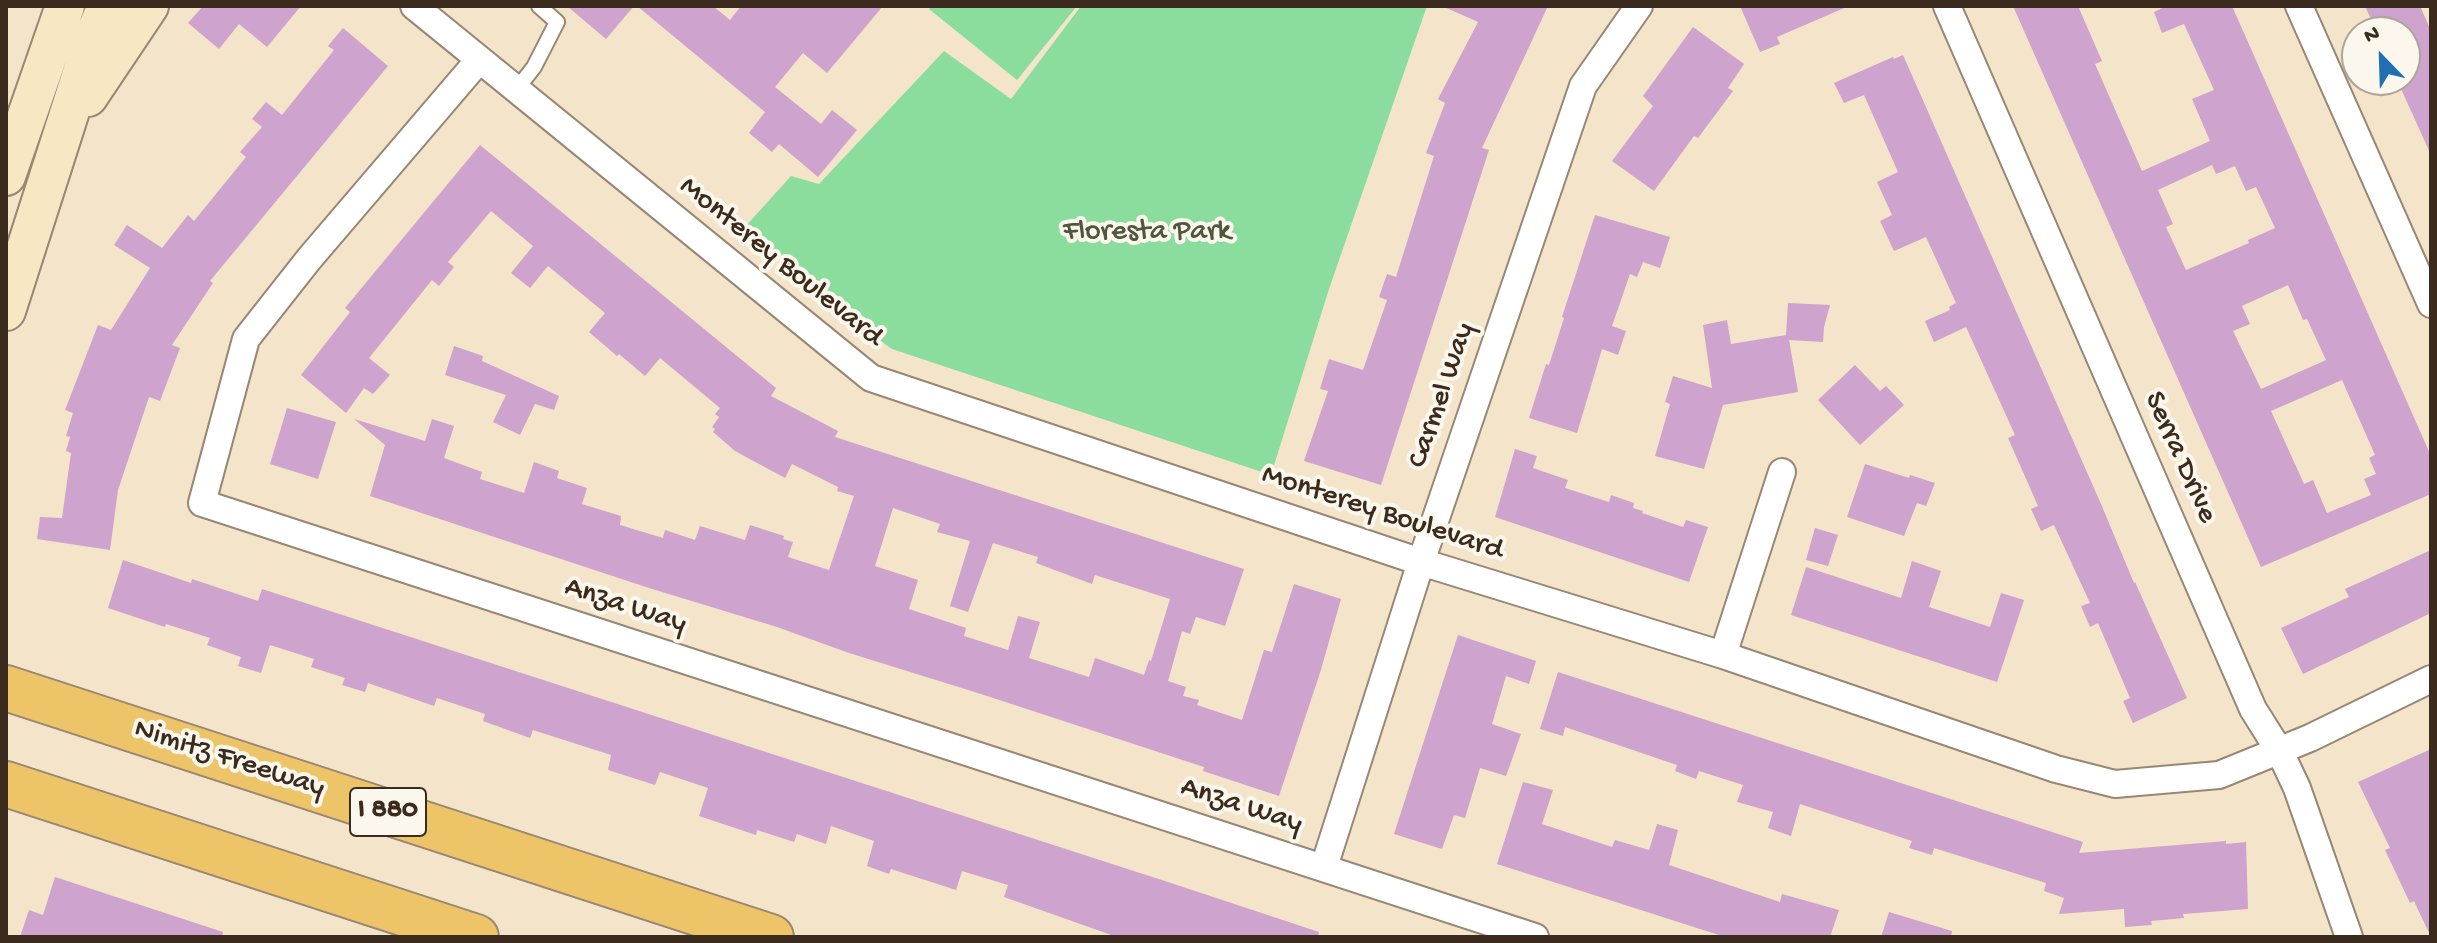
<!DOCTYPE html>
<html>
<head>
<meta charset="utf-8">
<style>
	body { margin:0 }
	#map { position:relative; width:2437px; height:943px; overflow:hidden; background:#f3e4ca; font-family:"Gochi Hand",sans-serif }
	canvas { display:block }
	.frame { position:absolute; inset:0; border:8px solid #3b2a1e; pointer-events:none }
	.north { position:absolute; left:2341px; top:16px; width:80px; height:80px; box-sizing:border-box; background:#fbf7ec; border:2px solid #aea59a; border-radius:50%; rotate:337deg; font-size:22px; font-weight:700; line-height:32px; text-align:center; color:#3b2a1e }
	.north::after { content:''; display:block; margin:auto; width:28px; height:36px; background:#1f6fb2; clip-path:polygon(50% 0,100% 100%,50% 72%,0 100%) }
</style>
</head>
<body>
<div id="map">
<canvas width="2437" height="943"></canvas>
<div class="frame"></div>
<div class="north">N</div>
</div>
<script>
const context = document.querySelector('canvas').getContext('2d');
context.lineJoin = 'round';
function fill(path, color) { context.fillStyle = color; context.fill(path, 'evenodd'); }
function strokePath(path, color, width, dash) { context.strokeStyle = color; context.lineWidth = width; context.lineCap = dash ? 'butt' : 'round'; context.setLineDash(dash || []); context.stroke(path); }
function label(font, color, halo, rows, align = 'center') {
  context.font = font + ' "Gochi Hand",sans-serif'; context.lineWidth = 8; context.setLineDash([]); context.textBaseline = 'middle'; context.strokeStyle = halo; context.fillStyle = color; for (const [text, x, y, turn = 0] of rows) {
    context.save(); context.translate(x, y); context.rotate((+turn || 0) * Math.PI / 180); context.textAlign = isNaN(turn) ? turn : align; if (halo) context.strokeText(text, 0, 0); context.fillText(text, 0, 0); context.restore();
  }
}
const green = new Path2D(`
	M 932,6 L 1077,6 L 1017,80 L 929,9 Z
	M 1081,6 L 1427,6 L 1329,289 L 1271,475 L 892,349 L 843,314 L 744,228 L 791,176 L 819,184 L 944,51 L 1011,99 Z`);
const building = new Path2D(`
	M 203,6 L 301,6 L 267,47 L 239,24 L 219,49 L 188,23 Z
	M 567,6 L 634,6 L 606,39 Z
	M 637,6 L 713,6 L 730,20 L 741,6 L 883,6 L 827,73 L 803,53 L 775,87 L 821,124 L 832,110 L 857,130 L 818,177 L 779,144 L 772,152 L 749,133 L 765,112 Z
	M 1442,6 L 1548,6 L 1482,148 L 1489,150 L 1381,485 L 1304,461 L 1328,391 L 1320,389 L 1329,359 L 1363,370 L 1387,300 L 1379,297 L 1387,274 L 1396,277 L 1434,156 L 1426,153 L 1445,103 L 1438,99 L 1478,22 Z
	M 1740,6 L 1849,6 L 1777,37 L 1780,44 L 1760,52 Z
	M 2013,6 L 2078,6 L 2102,61 L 2095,64 L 2142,171 L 2210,141 L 2192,99 L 2214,90 L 2184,24 L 2162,33 L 2154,12 L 2167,6 L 2232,6 L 2431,456 L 2431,494 L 2261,567 ZM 2212,165 L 2216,174 L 2235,166 L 2246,191 L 2256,187 L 2275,228 L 2248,240 L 2249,243 L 2186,270 L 2166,227 L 2173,224 L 2158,190 ZM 2288,285 L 2303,320 L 2307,319 L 2326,360 L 2261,389 L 2233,331 L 2250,324 L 2242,306 ZM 2342,380 L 2375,455 L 2369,458 L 2376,474 L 2364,479 L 2371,495 L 2327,513 L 2313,480 L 2304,484 L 2271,411 Z
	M 2365,6 L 2420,6 L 2431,31 L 2431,155 L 2397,80 L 2405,80 L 2405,32 L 2377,32 Z
	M 1693,27 L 1744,64 L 1728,88 L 1733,91 L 1698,138 L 1694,136 L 1654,191 L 1612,161 L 1653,106 L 1643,96 Z
	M 343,28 L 388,66 L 210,281 L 213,283 L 172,345 L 180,348 L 160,401 L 149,397 L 118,490 L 110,550 L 37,539 L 40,517 L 62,518 L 71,453 L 66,451 L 70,437 L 66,436 L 73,413 L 65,410 L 98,325 L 111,330 L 150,268 L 114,245 L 127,225 L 162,248 L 188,215 L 194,221 L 246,157 L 240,152 L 262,127 L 252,119 L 266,102 L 282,115 L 334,50 L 328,46 Z
	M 1903,55 L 2101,504 L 2134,583 L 2135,582 L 2187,698 L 2133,723 L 2123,701 L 2130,698 L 2098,623 L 2090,627 L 2081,606 L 2090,603 L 2054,525 L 2041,531 L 2031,509 L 2038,506 L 2008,438 L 2015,435 L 1966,327 L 1934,342 L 1925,321 L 1950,310 L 1949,307 L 1956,303 L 1926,237 L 1894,251 L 1880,221 L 1892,215 L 1877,182 L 1898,172 L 1864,95 L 1844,103 L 1834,83 L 1893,57 L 1894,59 Z
	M 480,145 L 776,388 L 771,396 L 838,431 L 835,437 L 1244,569 L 1225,626 L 1196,617 L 1190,634 L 1182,631 L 1168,681 L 1186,687 L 1183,696 L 1199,700 L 1197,705 L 1242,720 L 1264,650 L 1272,652 L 1294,584 L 1341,599 L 1320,673 L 1279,796 L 1203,771 L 1204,767 L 981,694 L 849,653 L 777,627 L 649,588 L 370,496 L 385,445 L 354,419 L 425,441 L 432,419 L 454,426 L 444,458 L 482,472 L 480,479 L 524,493 L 534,462 L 559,471 L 557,478 L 587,488 L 582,504 L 621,516 L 620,525 L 663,538 L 665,530 L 695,540 L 700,526 L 745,540 L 750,525 L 784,536 L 783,539 L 793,542 L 788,557 L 829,570 L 854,496 L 837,491 L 838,487 L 792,464 L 785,478 L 735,451 L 713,432 L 715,429 L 712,427 L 719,417 L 715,414 L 720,408 L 660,358 L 645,376 L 619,354 L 617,356 L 589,332 L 605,313 L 548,266 L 530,288 L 511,273 L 533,246 L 491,211 L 448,262 L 454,267 L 439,286 L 432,280 L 369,358 L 390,375 L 373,394 L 364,388 L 346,413 L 301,375 L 350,312 L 345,308 ZM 893,508 L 940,524 L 937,532 L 970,541 L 950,606 L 968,612 L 993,543 L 1038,557 L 1036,563 L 1092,584 L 1095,575 L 1170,599 L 1151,661 L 1149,660 L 1144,675 L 1095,658 L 1089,677 L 1029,658 L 1040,622 L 1018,616 L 1008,650 L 964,636 L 966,628 L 909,609 L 918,580 L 875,566 Z
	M 1595,215 L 1670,237 L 1660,268 L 1643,262 L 1637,277 L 1630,274 L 1612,326 L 1626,331 L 1618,355 L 1602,349 L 1577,433 L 1529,418 L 1546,364 L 1549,365 L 1564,318 L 1562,317 Z
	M 1788,303 L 1830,305 L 1824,327 L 1823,342 L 1789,340 L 1798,392 L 1723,405 L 1704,469 L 1655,456 L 1670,404 L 1665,402 L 1673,376 L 1712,388 L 1703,325 L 1727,320 L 1731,344 L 1786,335 Z
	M 454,346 L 483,356 L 482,361 L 559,396 L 554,410 L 535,404 L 520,435 L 493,422 L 506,395 L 445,375 Z
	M 1855,365 L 1880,391 L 1886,386 L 1904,405 L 1860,445 L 1818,400 Z
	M 287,408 L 336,422 L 318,479 L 270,464 Z
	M 1515,449 L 1537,456 L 1533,468 L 1568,480 L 1565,488 L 1609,502 L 1611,495 L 1634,503 L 1633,508 L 1643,511 L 1642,513 L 1683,527 L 1686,520 L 1708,527 L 1689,582 L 1495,517 Z
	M 1865,464 L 1909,478 L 1910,475 L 1935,483 L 1926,506 L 1917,503 L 1904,536 L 1847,517 Z
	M 1815,528 L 1838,535 L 1828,566 L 1806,560 Z
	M 2431,550 L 2431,613 L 2303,674 L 2281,628 L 2349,597 L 2345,589 Z
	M 123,560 L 191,583 L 192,579 L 258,601 L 262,589 L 1174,884 L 1319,932 L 1318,937 L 1117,937 L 1004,897 L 1008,885 L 962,871 L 956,890 L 891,869 L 889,874 L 867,866 L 874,841 L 831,826 L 826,844 L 797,834 L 794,842 L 757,830 L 756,835 L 699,816 L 708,788 L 660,772 L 655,785 L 608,770 L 611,755 L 533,730 L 530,738 L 483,721 L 485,714 L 437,698 L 434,706 L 368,683 L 365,692 L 342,685 L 345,678 L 311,667 L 314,659 L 270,645 L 261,673 L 238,666 L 241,657 L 207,645 L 210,638 L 166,624 L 165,627 L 108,608 Z
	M 1912,561 L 1941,571 L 1929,607 L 1990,627 L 2001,593 L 2024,600 L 1997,682 L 1791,615 L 1806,567 L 1901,598 Z
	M 1458,635 L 1536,661 L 1529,684 L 1506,676 L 1492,724 L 1521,734 L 1506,776 L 1480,768 L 1465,818 L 1454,815 L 1442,849 L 1394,834 Z
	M 1558,672 L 2083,842 L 2079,853 L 2226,841 L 2226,844 L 2246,842 L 2248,909 L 2183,914 L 2184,918 L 2151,921 L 2152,925 L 2125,927 L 2124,909 L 2059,914 L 2064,898 L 2044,891 L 2046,883 L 1934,848 L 1932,855 L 1909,848 L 1912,841 L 1800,804 L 1791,836 L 1768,828 L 1773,812 L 1737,802 L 1743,785 L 1699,771 L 1696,779 L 1675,771 L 1677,765 L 1565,727 L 1563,736 L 1540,729 Z
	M 2431,749 L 2431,937 L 2414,901 L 2410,903 L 2385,850 L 2390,848 L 2358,782 Z
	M 1523,782 L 1553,790 L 1542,824 L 1612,847 L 1615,840 L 1649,850 L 1657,824 L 1678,830 L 1669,865 L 1780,902 L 1782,894 L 1839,910 L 1830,937 L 1725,937 L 1497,864 Z
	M 55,877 L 223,932 L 222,937 L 20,937 L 29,910 L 43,915 Z
	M 1889,912 L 1952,931 L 1951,937 L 1881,937 Z`);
const lane = new Path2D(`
	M 516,90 L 534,67 L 557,22 L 539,6`);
const street = new Path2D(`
	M 414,6 L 871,378 L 1421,562 L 1723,655 L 2056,769 L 2115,784 L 2219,775 L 2310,738 L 2431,679
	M 1947,6 L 2253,709 L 2280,752 L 2297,788 L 2349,937
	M 2299,6 L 2431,304
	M 479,60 L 309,259 L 246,339 L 202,503 L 1535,937
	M 1723,655 L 1782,472
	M 1324,867 L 1421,562 L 1583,86 L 1639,6`);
const secondary = new Path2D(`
	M 88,97 L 149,6
	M 6,176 L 65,6
	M 6,311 L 93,39 L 107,6`);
const highway = new Path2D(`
	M 6,688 L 771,937
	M 6,784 L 476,937`);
const shields = [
	[388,812,76]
];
const shieldNames = [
	["I 880",388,812]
];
const parkNames = [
	["Floresta Park",1147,233]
];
const streetNames = [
	["Monterey Boulevard",780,263,39],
	["Carmel Way",1443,396,-71],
	["Serra Drive",2179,458,66],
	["Monterey Boulevard",1382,514,18],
	["Anza Way",625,607,18],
	["Nimitz Freeway",229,760,18],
	["Anza Way",1241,807,18]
];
fill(green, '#8bdd9e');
fill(building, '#cea3cd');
strokePath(lane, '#978774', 18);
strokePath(street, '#978774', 30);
strokePath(secondary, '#978774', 42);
strokePath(highway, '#978774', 48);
strokePath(lane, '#fff', 14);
strokePath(street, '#fff', 26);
strokePath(secondary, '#f8e7c3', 38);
strokePath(highway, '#eec469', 44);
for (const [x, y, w] of shields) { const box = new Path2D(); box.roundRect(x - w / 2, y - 24, w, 48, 6); context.fillStyle = '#fbf7ec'; context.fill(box); strokePath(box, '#3b2a1e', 2); }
label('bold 28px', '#3b2a1e', null, shieldNames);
label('30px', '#4f573e', '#fbf7ec', parkNames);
label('30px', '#3b2a1e', '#fbf7ec', streetNames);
</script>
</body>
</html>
